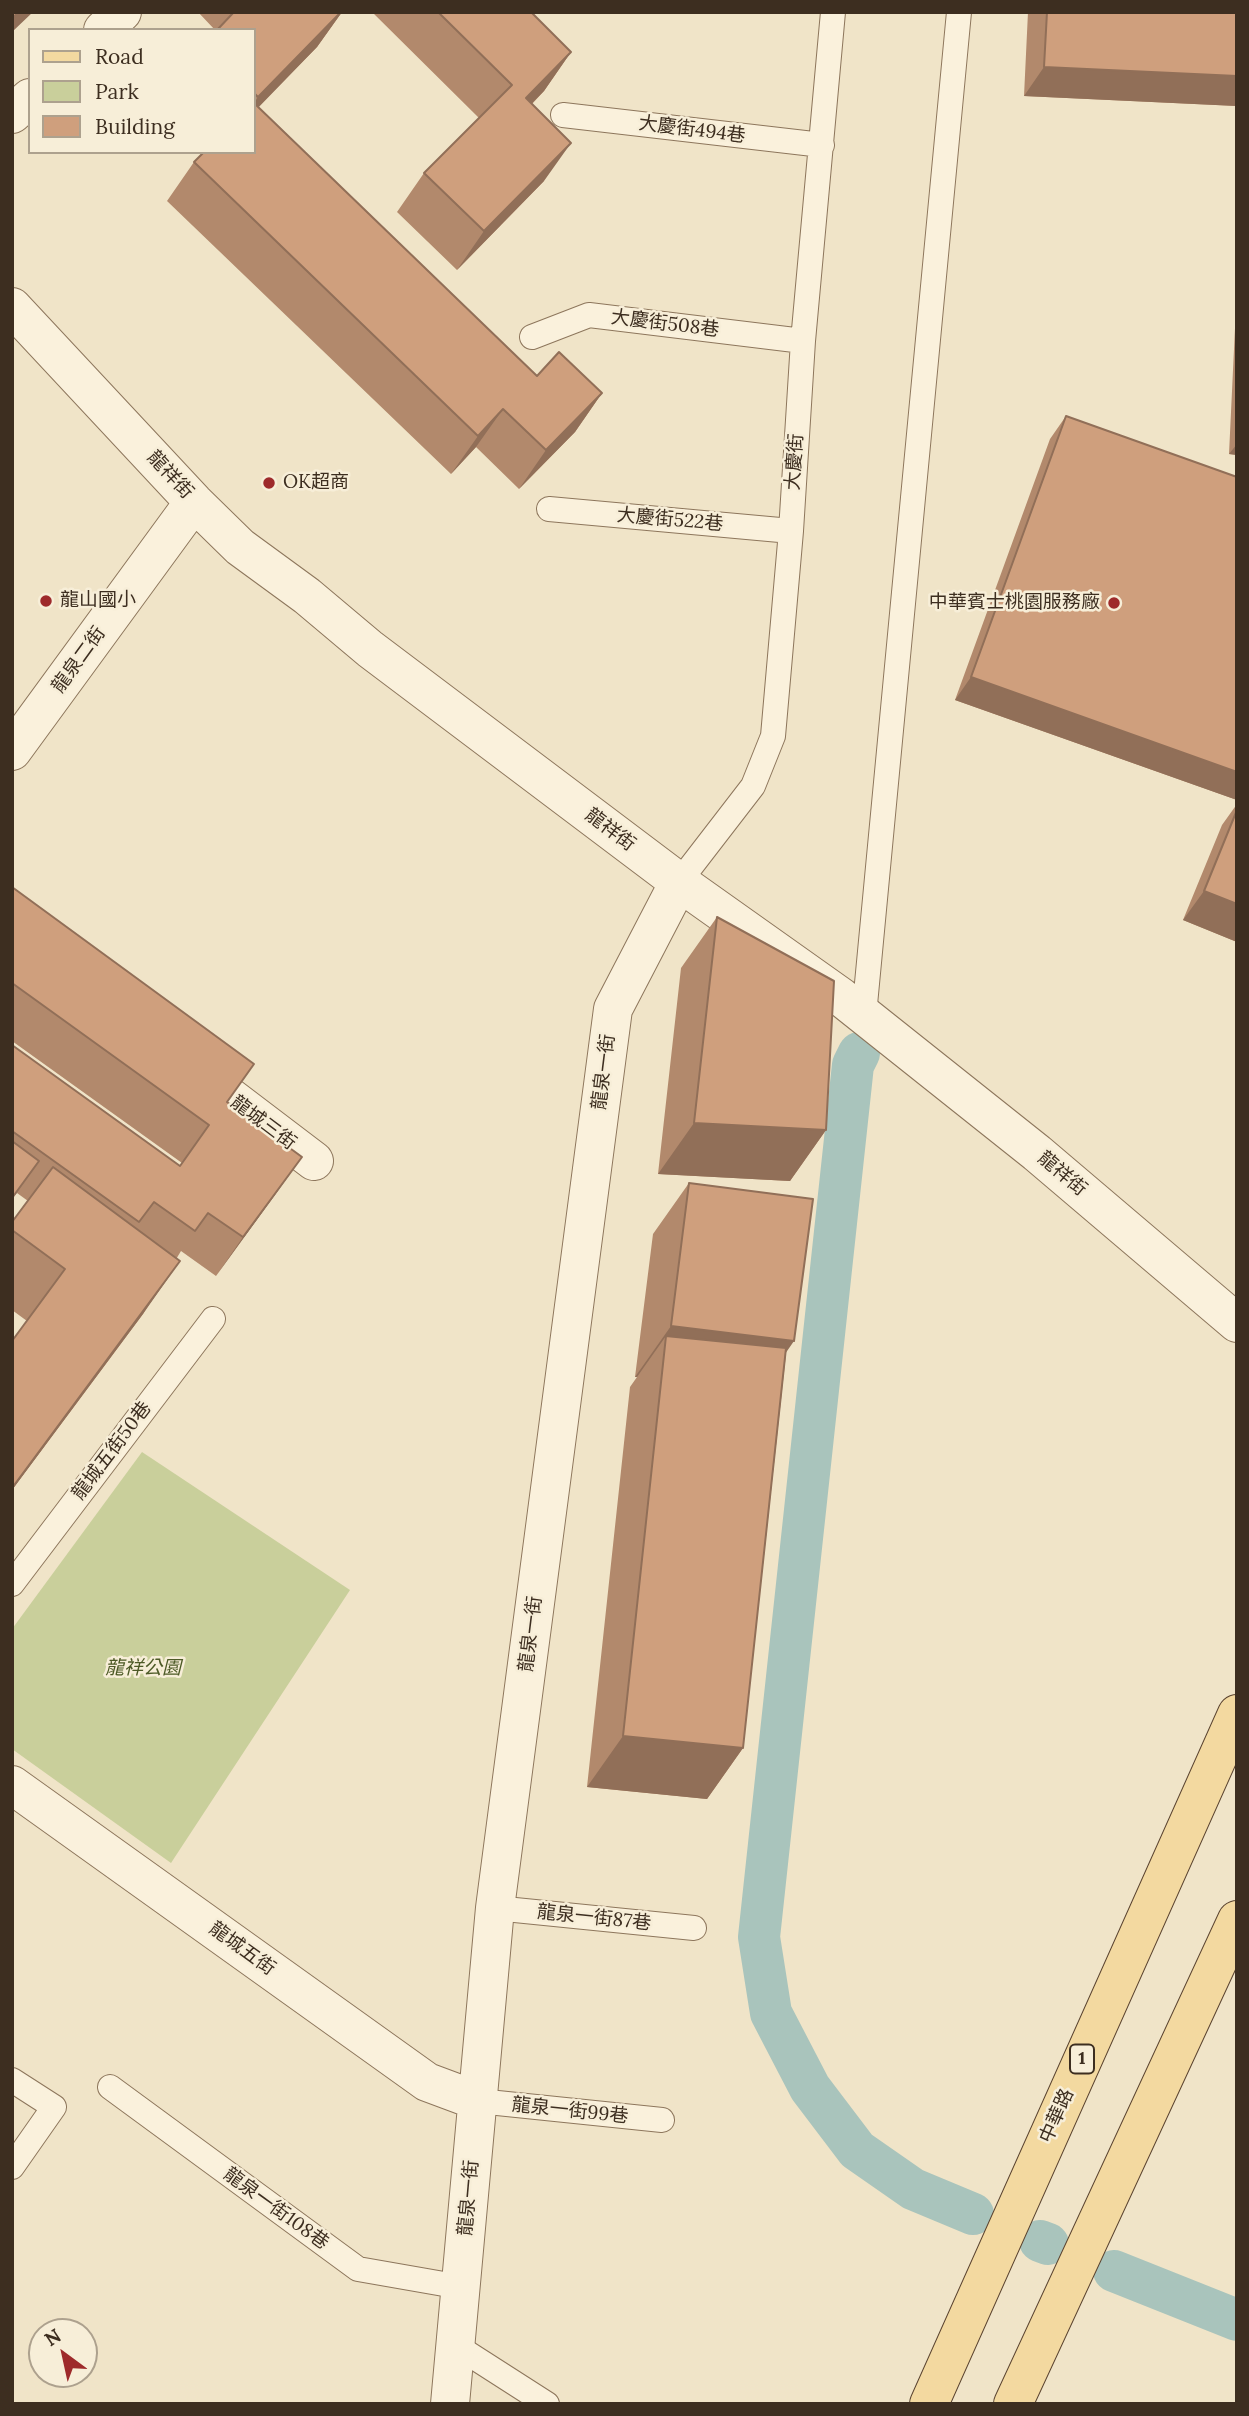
<!DOCTYPE html>
<html>
<head>
<meta charset="utf-8">
<style>
	body { margin:0 }
	#map { position:relative; width:1249px; height:2416px; overflow:hidden; background:#f0e4c8; font-family:Lora,serif }
	canvas { display:block }
	.frame { position:absolute; inset:0; border:14px solid #3d2e20; pointer-events:none }
	.legend { position:absolute; left:28px; top:28px; width:228px; height:126px; box-sizing:border-box; background:#f7eed8; border:2px solid #ada18e; margin:0; padding:9px 12px; list-style:none; font-size:21px; color:#3d2e20 }
	.legend li { display:flex; align-items:center; gap:14px; height:35px }
	.legend b { width:35px; border:2px solid #ada18e }
	.north { position:absolute; left:28px; top:2318px; width:70px; height:70px; box-sizing:border-box; background:#f7eed8; border:2px solid #ada18e; border-radius:50%; rotate:327deg; font-size:19px; font-weight:700; line-height:28px; text-align:center; color:#3d2e20 }
	.north::after { content:''; display:block; margin:auto; width:24px; height:32px; background:#9e2a2b; clip-path:polygon(50% 0,100% 100%,50% 72%,0 100%) }
</style>
</head>
<body>
<div id="map">
<canvas width="1249" height="2416"></canvas>
<div class="frame"></div>
<ul class="legend">
<li><b style="height:9px;background:#f3d9a0"></b>Road</li>
<li><b style="height:19px;background:#c9cf9b"></b>Park</li>
<li><b style="height:19px;background:#cf9f7d"></b>Building</li>
</ul>
<div class="north">N</div>
</div>
<script>
const context = document.querySelector('canvas').getContext('2d');
context.lineJoin = 'round';
function fill(path, color) { context.fillStyle = color; context.fill(path, 'evenodd'); }
function strokePath(path, color, width, dash) { context.strokeStyle = color; context.lineWidth = width; context.lineCap = dash ? 'butt' : 'round'; context.setLineDash(dash || []); context.stroke(path); }
function label(font, color, halo, rows, align = 'center') {
  context.font = font + ' Lora,"Noto Sans TC",serif'; context.lineWidth = 5; context.setLineDash([]); context.textBaseline = 'middle'; context.strokeStyle = halo; context.fillStyle = color; for (const [text, x, y, turn = 0] of rows) {
    context.save(); context.translate(x, y); context.rotate((+turn || 0) * Math.PI / 180); context.textAlign = isNaN(turn) ? turn : align; if (halo) context.strokeText(text, 0, 0); context.fillText(text, 0, 0); context.restore();
  }
}
const green = new Path2D(`
	M 142,1452 L 350,1590 L 171,1863 L 12,1749 L 12,1629 Z`);
const canal = new Path2D(`
	M 859,1053 L 853,1065 L 759,1937 L 771,2013 L 810,2088 L 857,2150 L 913,2189 L 973,2214
	M 1040,2241 L 1048,2244
	M 1114,2271 L 1237,2320`);
const service = new Path2D(`
	M 563,115 L 822,145
	M 532,337 L 589,315 L 803,341
	M 549,509 L 791,531
	M 679,882 L 753,786 L 773,736 L 791,531 L 803,341 L 833,12
	M 864,1015 L 959,12
	M 12,1584 L 213,1319
	M 495,1908 L 694,1928
	M 12,2080 L 54,2107 L 12,2167
	M 110,2087 L 358,2269 L 461,2287
	M 478,2101 L 662,2120
	M 455,2345 L 547,2404`);
const minor = new Path2D(`
	M 103,30 L 122,12
	M 12,114 L 30,98
	M 12,307 L 194,502 L 240,547 L 307,596 L 370,649 L 679,882 L 841,997 L 1037,1153 L 1237,1323
	M 12,751 L 194,502
	M 189,1066 L 314,1161
	M 12,1785 L 427,2082 L 478,2101
	M 450,2404 L 495,1908 L 613,1009 L 679,882`);
const primary = new Path2D(`
	M 929,2404 L 1237,1714
	M 1013,2404 L 1237,1920`);
const wall = new Path2D(`
	M 198,12 L 342,12 L 317,47 L 258,107 L 537,376 L 602,393 L 575,432 L 519,489 L 476,447 L 451,474 L 167,201 L 194,162 L 254,152 L 254,30 L 215,30 Z
	M 372,12 L 531,12 L 571,52 L 544,91 L 532,104 L 544,181 L 457,270 L 397,212 L 424,173 L 479,118 Z
	M 1028,12 L 1237,12 L 1237,106 L 1024,96 Z
	M 1237,286 L 1237,455 L 1229,454 Z
	M 1066,416 L 1237,477 L 1237,800 L 955,700 L 1050,439 Z
	M 1237,804 L 1237,942 L 1183,920 L 1222,825 Z
	M 12,887 L 254,1064 L 227,1102 L 302,1157 L 216,1276 L 181,1251 L 143,1314 L 12,1490 L 12,1341 L 27,1321 L 12,1310 L 12,1222 L 28,1201 L 17,1193 L 12,1199 L 12,1045 L 180,1166 L 182,1163 L 12,1041 Z
	M 717,917 L 826,1130 L 790,1181 L 658,1174 L 681,968 Z
	M 689,1183 L 786,1354 L 743,1748 L 707,1799 L 587,1787 L 630,1387 L 637,1377 L 635,1377 L 653,1234 Z`);
const shadedWall = new Path2D(`
	M 19,12 L 33,12 L 12,32 L 12,18 Z
	M 341,12 L 342,12 L 317,47 L 254,112 L 254,103 L 258,97 Z
	M 571,52 L 544,91 L 499,137 L 526,98 Z
	M 1044,67 L 1237,76 L 1237,106 L 1024,96 Z
	M 571,143 L 544,181 L 457,270 L 484,231 Z
	M 602,393 L 575,432 L 519,489 L 546,450 Z
	M 503,409 L 476,447 L 451,474 L 478,436 Z
	M 1237,444 L 1237,455 L 1229,454 Z
	M 971,677 L 1237,772 L 1237,800 L 955,700 Z
	M 1204,891 L 1237,904 L 1237,942 L 1183,920 Z
	M 694,1123 L 826,1130 L 790,1181 L 658,1174 Z
	M 302,1157 L 275,1195 L 216,1276 L 243,1237 Z
	M 180,1261 L 143,1314 L 12,1490 L 12,1488 Z
	M 671,1326 L 794,1341 L 758,1393 L 666,1336 L 637,1377 L 635,1377 Z
	M 623,1736 L 743,1748 L 707,1799 L 587,1787 Z`);
const building = new Path2D(`
	M 12,12 L 19,12 L 12,18 Z
	M 234,12 L 341,12 L 258,97 L 254,93 L 254,30 L 217,30 Z
	M 438,12 L 531,12 L 571,52 L 526,98 L 571,143 L 484,231 L 424,173 L 512,85 Z
	M 1047,12 L 1237,12 L 1237,76 L 1044,67 Z
	M 254,103 L 537,376 L 559,352 L 602,393 L 546,450 L 503,409 L 478,436 L 194,162 L 204,152 L 254,152 Z
	M 1066,416 L 1237,477 L 1237,772 L 971,677 Z
	M 1237,810 L 1237,904 L 1204,891 Z
	M 12,887 L 254,1064 L 227,1102 L 302,1157 L 243,1237 L 208,1213 L 195,1231 L 154,1202 L 139,1222 L 12,1131 L 12,1045 L 180,1166 L 209,1125 L 12,983 Z
	M 717,917 L 834,981 L 826,1130 L 694,1123 Z
	M 12,1141 L 39,1161 L 12,1198 Z
	M 53,1167 L 180,1261 L 12,1488 L 12,1341 L 65,1269 L 12,1230 L 12,1222 Z
	M 689,1183 L 813,1199 L 794,1341 L 671,1326 Z
	M 666,1336 L 786,1348 L 743,1748 L 623,1736 Z`);
const markers = [
	[269,483,7,"#9e2a2b"],
	[46,601,7,"#9e2a2b"],
	[1114,603,7,"#9e2a2b"]
];
const shields = [
	[1082,2059,24]
];
const shieldNames = [
	["1",1082,2059]
];
const streetNames = [
	["大慶街494巷",692,130,7],
	["大慶街508巷",665,324,7],
	["大慶街",795,462,-86],
	["龍祥街",170,475,47],
	["大慶街522巷",670,520,5],
	["龍泉二街",79,660,-54],
	["龍祥街",610,830,37],
	["龍泉一街",604,1072,-83],
	["龍城三街",263,1123,37],
	["龍祥街",1062,1174,40],
	["龍城五街50巷",112,1451,-53],
	["龍泉一街",531,1634,-83],
	["龍泉一街87巷",594,1918,6],
	["龍城五街",242,1949,36],
	["龍泉一街99巷",570,2111,6],
	["中華路",1057,2116,-66],
	["龍泉一街",469,2198,-85],
	["龍泉一街108巷",276,2209,36]
];
const poiNames = [
	["OK超商",283,483],
	["龍山國小",60,601],
	["中華賓士桃園服務廠",1100,603,"right"]
];
const parkNames = [
	["龍祥公園",143,1669]
];
fill(green, '#c9cf9b');
strokePath(canal, '#a9c4bc', 42);
strokePath(service, '#8d765c', 26);
strokePath(minor, '#8d765c', 40);
strokePath(primary, '#5b4430', 40);
strokePath(service, '#faf1dc', 24);
strokePath(minor, '#faf1dc', 38);
strokePath(primary, '#f3d9a0', 38);
fill(wall, '#b2896c');
fill(shadedWall, '#916f58');
fill(building, '#cf9f7d');
strokePath(building, '#916f58', 2);
for (const [x, y, r, color] of markers) { const dot = new Path2D(); dot.arc(x, y, r, 0, 2 * Math.PI); context.fillStyle = color; context.fill(dot); strokePath(dot, '#f7eed8', 2.5); }
for (const [x, y, w] of shields) { const box = new Path2D(); box.roundRect(x - w / 2, y - 14.5, w, 29, 5); context.fillStyle = '#f7eed8'; context.fill(box); strokePath(box, '#3d2e20', 2); }
label('bold 18px', '#3d2e20', null, shieldNames);
label('19px', '#3d2e20', '#f7eed8', streetNames);
label('19px', '#3d2e20', '#f7eed8', poiNames, 'left');
label('italic 19px', '#4d5a26', '#f7eed8', parkNames);
</script>
</body>
</html>
